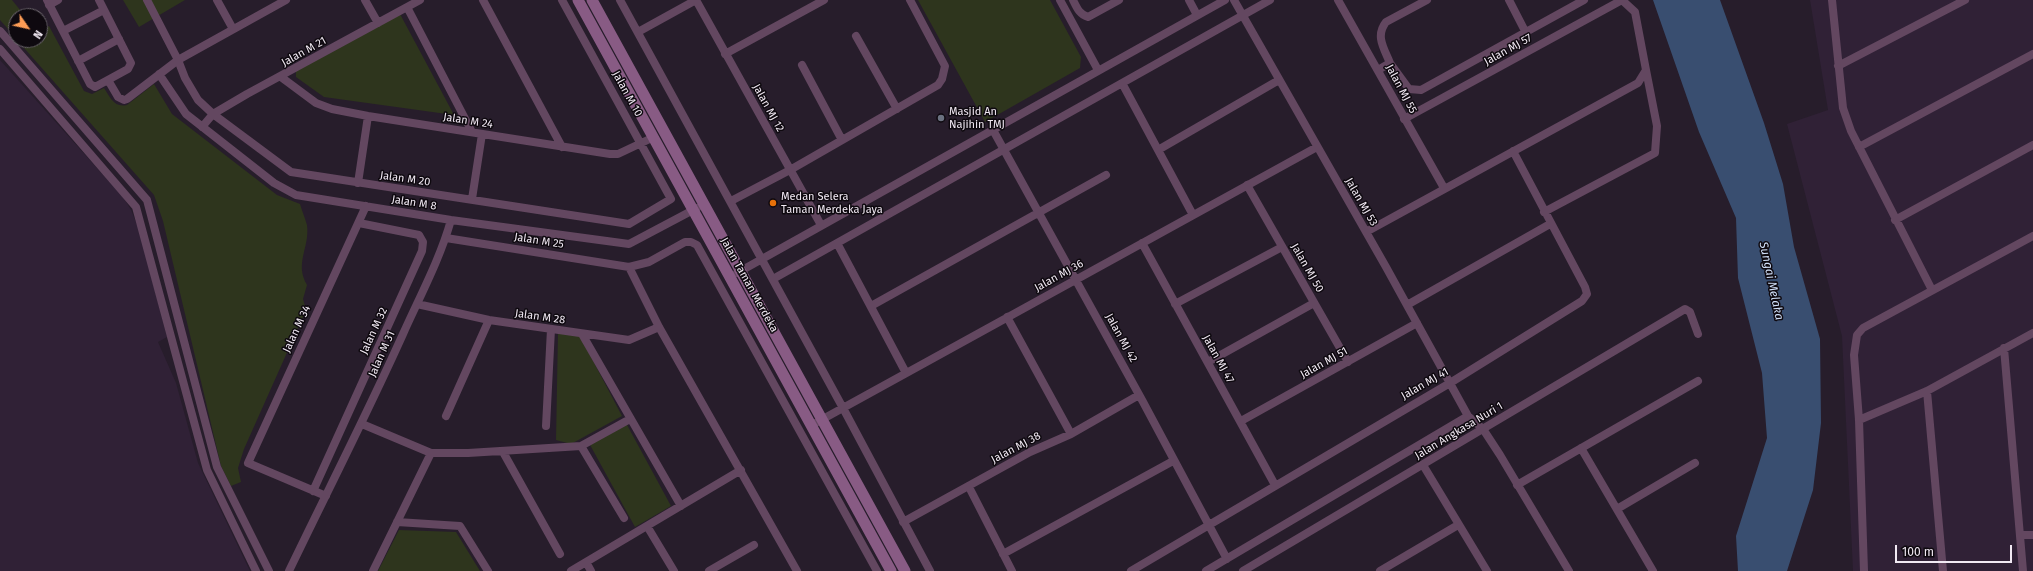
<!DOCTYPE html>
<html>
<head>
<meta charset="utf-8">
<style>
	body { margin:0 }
	#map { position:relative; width:2033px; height:571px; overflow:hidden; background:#271d2b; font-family:"Fira Sans",sans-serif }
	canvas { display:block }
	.north { position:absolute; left:8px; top:8px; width:40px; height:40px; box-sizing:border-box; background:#0e090f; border:1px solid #69636a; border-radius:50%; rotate:124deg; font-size:11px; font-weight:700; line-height:16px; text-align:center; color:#f1e9f3 }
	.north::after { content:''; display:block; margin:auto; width:14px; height:18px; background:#fd9c55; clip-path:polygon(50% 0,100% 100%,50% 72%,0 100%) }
	.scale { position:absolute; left:1895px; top:545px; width:117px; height:18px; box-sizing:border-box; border:2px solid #f1e9f3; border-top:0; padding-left:5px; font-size:12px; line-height:14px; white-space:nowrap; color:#f1e9f3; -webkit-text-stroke:3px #0e090f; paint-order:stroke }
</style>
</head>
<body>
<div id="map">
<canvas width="2033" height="571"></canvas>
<div class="north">N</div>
<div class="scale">100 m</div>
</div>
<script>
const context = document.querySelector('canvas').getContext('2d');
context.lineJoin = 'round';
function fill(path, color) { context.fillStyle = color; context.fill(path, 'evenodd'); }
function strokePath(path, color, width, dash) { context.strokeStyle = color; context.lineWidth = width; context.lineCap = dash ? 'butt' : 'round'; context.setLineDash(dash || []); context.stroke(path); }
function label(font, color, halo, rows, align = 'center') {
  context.font = font + ' "Fira Sans",sans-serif'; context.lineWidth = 3; context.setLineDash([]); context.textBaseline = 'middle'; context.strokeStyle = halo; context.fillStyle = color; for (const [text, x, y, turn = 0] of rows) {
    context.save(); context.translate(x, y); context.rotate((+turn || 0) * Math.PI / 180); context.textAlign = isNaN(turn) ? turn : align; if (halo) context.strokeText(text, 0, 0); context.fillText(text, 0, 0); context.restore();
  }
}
const built = new Path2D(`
	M 1810,0 L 2033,0 L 2033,571 L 1853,571 L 1842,336 L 1787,124 L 1828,110 Z
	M 0,60 L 123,197 L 131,210 L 140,232 L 167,337 L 158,342 L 176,383 L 198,463 L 250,571 L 0,571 Z`);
const green = new Path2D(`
	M 0,0 L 12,0 L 25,16 L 16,16 L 16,38 L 0,20 Z
	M 123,0 L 185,0 L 139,27 Z
	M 918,0 L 1050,0 L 1081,57 L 1080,68 L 985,122 Z
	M 400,14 L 454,115 L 324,97 L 296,77 L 296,70 Z
	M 49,26 L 84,91 L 92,94 L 104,88 C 110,97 114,108 127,105 L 154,84 L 172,114 L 277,195 L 300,204 C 302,211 305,218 307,225 C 310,248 294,263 307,285 L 303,299 L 306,310 L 244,449 L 238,468 L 241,482 L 231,486 L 221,466 L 163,221 L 154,195 L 17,40 L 40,40 L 40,31 Z
	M 558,333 L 580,336 L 622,416 L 571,444 L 556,440 Z
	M 626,423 L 671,506 L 635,527 L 589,443 Z
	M 399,530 L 456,532 L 480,571 L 378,571 Z`);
const water = new Path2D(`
	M 1653,0 L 1720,0 L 1764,123 L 1783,184 L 1794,247 L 1820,339 L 1821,423 L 1813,490 L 1787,571 L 1738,571 L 1736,536 L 1767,438 L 1762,373 L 1738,278 L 1736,218 L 1699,132 Z`);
const street = new Path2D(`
	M 47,0 L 90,84 L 95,87 L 128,69 L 131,63 L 99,0
	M 147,0 L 178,60 L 185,78 L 198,100 L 213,114 L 291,172 L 629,224 L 671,199 L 562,0
	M 217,0 L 233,29
	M 365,0 L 378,23
	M 483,0 L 562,147
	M 620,0 L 843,408 L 930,571
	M 696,0 L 821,225
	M 1060,0 L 1098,70
	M 1073,0 C 1077,8 1079,14 1088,17 L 1119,0
	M 1189,0 L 1197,15
	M 1234,0 L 1386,267 L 1468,416 L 1483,429 L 1500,455 L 1569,571
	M 1338,0 L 1444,188
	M 1509,0 L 1525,31
	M 1832,0 L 1843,108 L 1851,131 L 1932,290
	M 49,5 L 58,0
	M 407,7 L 472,132
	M 0,31 L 147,200 L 217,467 L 269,571
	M 63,31 L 104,10
	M 638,32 L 696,0
	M 856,36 L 897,109
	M 0,49 L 136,207 L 207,470 L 256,571
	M 725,54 L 824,0
	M 78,61 L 119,39
	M 1390,63 C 1384,48 1375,36 1386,22 L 1427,0
	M 802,65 L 842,140
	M 1838,66 L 1965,0
	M 1378,70 L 1390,63 L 1409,89 L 1421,90 L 1584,0
	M 159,74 L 186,114 L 274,183 L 296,195 L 451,220 L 629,244 L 697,208
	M 281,77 L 316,103 L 332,109 L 368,116 L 610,154 L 618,154 L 654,137
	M 108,80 L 118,97 L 124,100 L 127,99 L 178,60 L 286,0
	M 1122,83 L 1193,215
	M 1404,119 L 1622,0
	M 202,127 L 213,114 L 247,94 L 420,0
	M 993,130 L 1142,400 L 1227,559
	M 1859,147 L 2033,54
	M 1158,150 L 1279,80
	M 358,183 L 368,116
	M 1247,185 L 1348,362
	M 472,199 L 482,134
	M 731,201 L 790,170 L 938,85 L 942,79 L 945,66 L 910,0
	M 1544,212 L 1655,153 L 1657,126 L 1646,70
	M 1895,220 L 2033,145
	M 1366,232 L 1638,83 L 1646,70 L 1635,12 L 1622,0
	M 446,238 L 629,267 L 649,262 L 685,242 L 691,242 L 697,245 L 877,571
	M 837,243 L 906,373
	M 1142,243 L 1275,485
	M 629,267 L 659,327 L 797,571
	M 737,273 L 1225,0
	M 773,279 L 1270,0
	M 417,304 L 489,320 L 629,340 L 659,327
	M 1175,304 L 1282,247
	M 1407,305 L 1550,224
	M 871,306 L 1106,175
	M 1007,317 L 1071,434
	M 582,334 L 681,506
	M 2004,348 L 2023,571
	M 1208,362 L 1314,303
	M 1927,391 L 1943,571
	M 446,416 L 489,320
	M 1859,420 L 1927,391 L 2033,333
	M 1241,421 L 1417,323
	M 362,424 L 431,453 L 468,453 L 581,446 L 630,419
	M 812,425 L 1317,147
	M 546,426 L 551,329
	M 581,446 L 624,518
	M 1581,448 L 1653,571
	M 503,452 L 560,554
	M 1423,465 L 1487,571
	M 1517,485 L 1698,381
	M 969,487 L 1012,571
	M 313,491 L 422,251 L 423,242 L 419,235 L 359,223
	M 326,496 L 248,463 L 366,206
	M 1617,509 L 1695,463
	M 397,522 L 460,526 L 488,571
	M 903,522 L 1030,452 L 1071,434 L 1139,395
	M 647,526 L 674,571
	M 2021,535 L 2033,535
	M 1003,554 L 1173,461
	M 586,562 L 591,571
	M 289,571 C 327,492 367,414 403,334 C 420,296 440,259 451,220
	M 373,571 L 431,453
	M 571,571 L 741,470
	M 709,571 L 754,545
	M 1131,571 L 1450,383 L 1582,301 L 1587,294 L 1585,287 L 1513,151
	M 1206,571 L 1468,416
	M 1243,571 L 1685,309 L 1690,312 L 1698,334
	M 1380,571 L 1458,525
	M 1864,571 L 1859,420 L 1854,355 L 1857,335 L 1863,328 L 2033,236`);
const secondary = new Path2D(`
	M 578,0 L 891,571
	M 592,0 L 905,571`);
const markers = [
	[941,118,4,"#6b7280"],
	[773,203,4,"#e8710a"]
];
const streetNames = [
	["Jalan MJ 57",1508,50,-29],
	["Jalan M 21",304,52,-29],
	["Jalan MJ 55",1401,89,62],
	["Jalan M 10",627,94,61],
	["Jalan MJ 12",768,108,61],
	["Jalan M 24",468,121,9],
	["Jalan M 20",405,179,8],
	["Jalan MJ 53",1361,202,60],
	["Jalan M 8",414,203,9],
	["Jalan M 25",539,241,9],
	["Jalan MJ 50",1307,268,60],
	["Jalan MJ 36",1059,276,-29],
	["Jalan Taman Merdeka",749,285,61],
	["Jalan M 28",540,317,8],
	["Jalan M 34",297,329,-65],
	["Jalan M 32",374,331,-65],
	["Jalan MJ 42",1121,338,61],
	["Jalan M 31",382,354,-66],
	["Jalan MJ 47",1218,359,61],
	["Jalan MJ 51",1324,363,-29],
	["Jalan MJ 41",1425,384,-30],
	["Jalan Angkasa Nuri 1",1459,431,-31],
	["Jalan MJ 38",1016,448,-28]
];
const poiNames = [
	["Masjid An",949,112],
	["Najihin TMJ",949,125],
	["Medan Selera",781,197],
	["Taman Merdeka Jaya",781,210]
];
const waterNames = [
	["Sungai Melaka",1771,281,78]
];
fill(built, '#302136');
fill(green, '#2e351d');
fill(water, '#394e70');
strokePath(street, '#634760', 8);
strokePath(secondary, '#885b84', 11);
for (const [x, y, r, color] of markers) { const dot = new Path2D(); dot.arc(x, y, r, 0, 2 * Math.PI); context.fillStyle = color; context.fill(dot); strokePath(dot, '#0e090f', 1.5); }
label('11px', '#f1e9f3', '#0e090f', streetNames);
label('11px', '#f1e9f3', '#0e090f', poiNames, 'left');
label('italic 12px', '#cfdef7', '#0e090f', waterNames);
</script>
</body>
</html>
